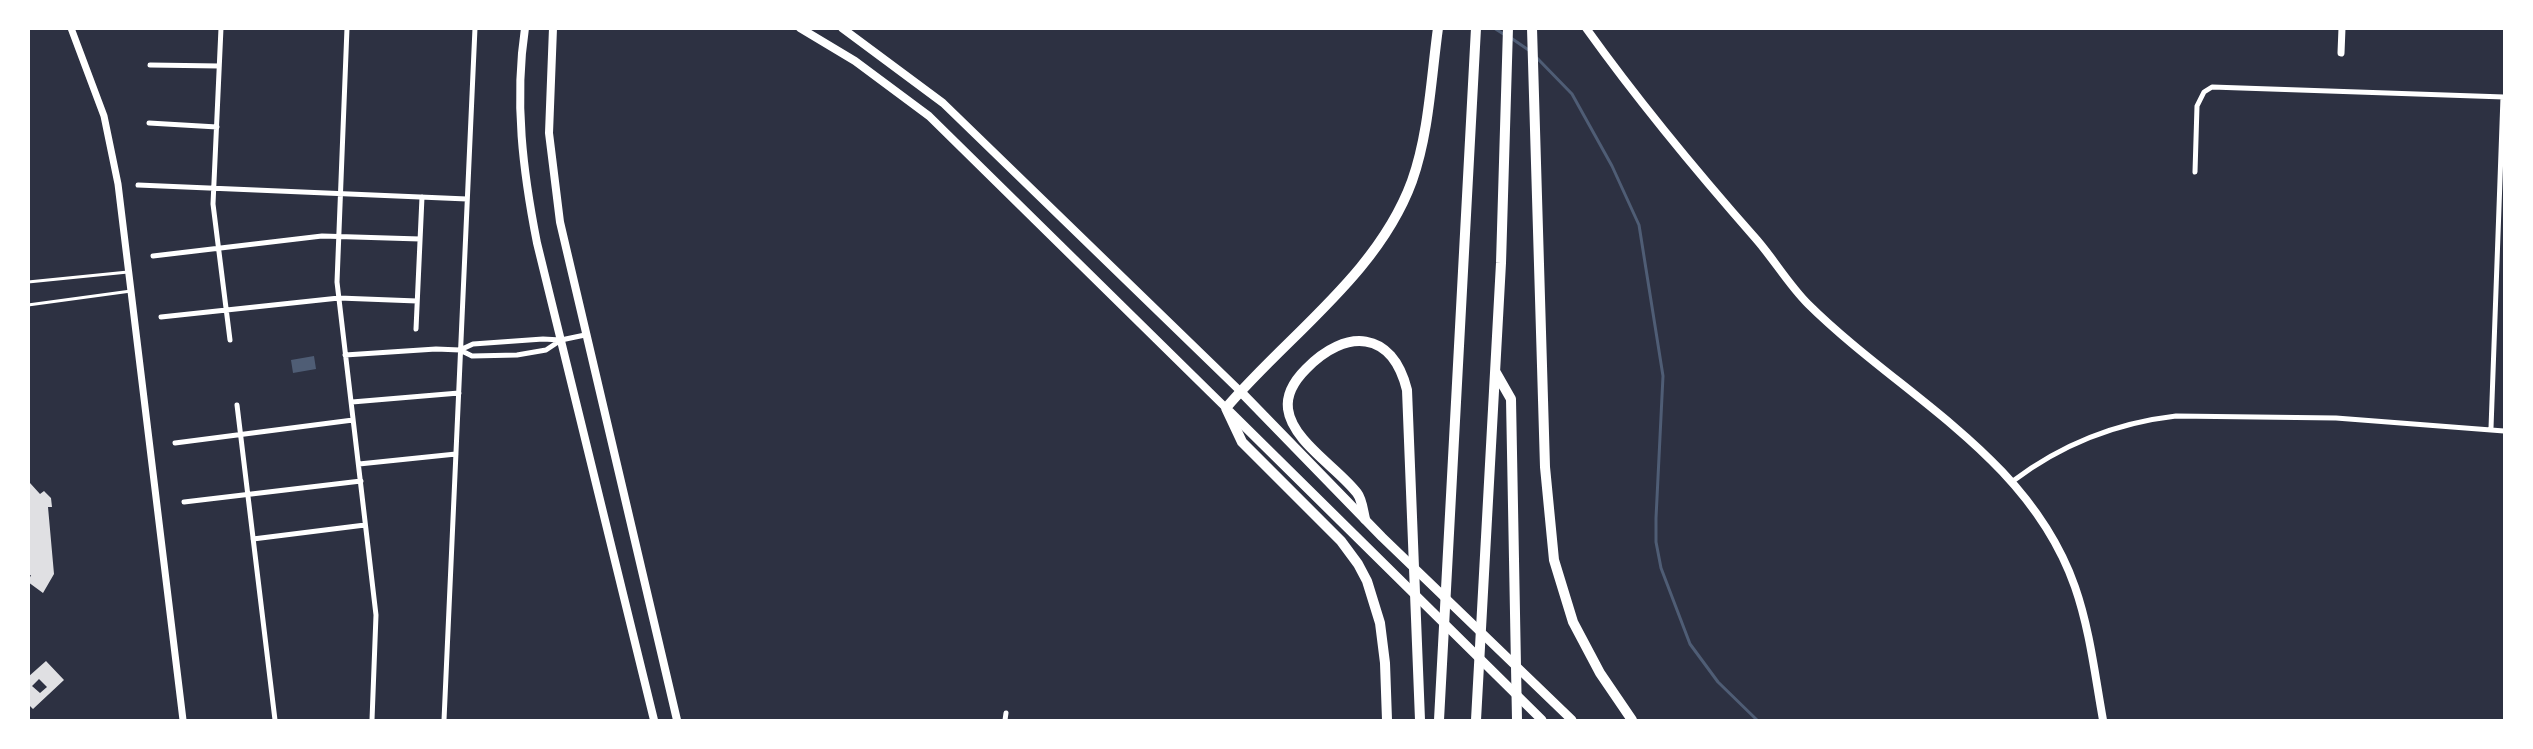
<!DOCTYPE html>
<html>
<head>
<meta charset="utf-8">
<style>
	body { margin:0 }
	#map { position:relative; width:2533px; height:749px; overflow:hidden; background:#2d3142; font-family:"Asap Condensed",sans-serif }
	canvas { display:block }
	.frame { position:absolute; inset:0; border:30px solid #fff; pointer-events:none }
</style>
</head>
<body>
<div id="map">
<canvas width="2533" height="749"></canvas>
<div class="frame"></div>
</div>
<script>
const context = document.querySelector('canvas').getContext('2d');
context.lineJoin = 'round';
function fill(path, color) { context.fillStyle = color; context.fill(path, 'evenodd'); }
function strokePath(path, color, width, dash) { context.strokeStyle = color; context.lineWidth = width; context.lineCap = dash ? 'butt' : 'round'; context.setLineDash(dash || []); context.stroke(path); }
const water = new Path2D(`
	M 314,356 L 316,369 L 293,373 L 291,360 Z`);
const stream = new Path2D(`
	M 1494,28 L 1505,35
	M 1511,38 L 1530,51
	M 1537,58 L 1572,94 L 1612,166 L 1639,225 L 1663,376 L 1656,518 L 1656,542 L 1661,568 L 1690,644 L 1718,682 L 1757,720`);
const building = new Path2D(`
	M 30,483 L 40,494 L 44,491 L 51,498 L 52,507 L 48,507 L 54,574 L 43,593 L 28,582 L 31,575 L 28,575 Z
	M 46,661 L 64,680 L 33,709 L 28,704 L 28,677 ZM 39,679 L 47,687 L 40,693 L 32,686 Z`);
const service = new Path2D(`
	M 28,282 L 128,272
	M 28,305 L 131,291`);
const minor = new Path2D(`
	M 221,28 L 213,204 L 230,340
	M 347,28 L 337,282 L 376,615 L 372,720
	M 150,65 L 219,66
	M 149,123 L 217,127
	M 2195,172 L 2197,106 L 2204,92 L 2212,87 L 2504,97
	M 138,185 L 467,199
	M 153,256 L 322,236 L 420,239
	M 161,317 L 339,298 L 417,301
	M 416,329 L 422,197
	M 460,350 L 473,344 L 543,339 L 561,340 L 585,335
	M 345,355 L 436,349 L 460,350 L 472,356 L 517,355 L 546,350 L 561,340
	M 352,402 L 459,393
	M 237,405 L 275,720
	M 2491,428 L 2503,97
	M 175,443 L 353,420
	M 359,464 L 456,454
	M 2013,481 C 2062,444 2115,423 2176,416 L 2336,418 L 2504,431
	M 184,502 L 361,481
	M 253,539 L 365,525
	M 444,720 L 475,28
	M 1005,720 L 1006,713`);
const tertiary = new Path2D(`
	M 71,28 L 104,116 L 118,184 L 183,720
	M 2341,53 L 2342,28`);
const secondary = new Path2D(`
	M 525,28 C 514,101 523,172 537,243 L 654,720
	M 553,28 L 549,133 L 560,222 L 677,720
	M 800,28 L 855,61 L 929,116 L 1226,408
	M 842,28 L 943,103 L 1240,391
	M 1586,28 C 1639,102 1697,172 1757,240 C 1775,261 1789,285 1808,304 C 1901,396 2029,456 2075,587 C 2090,630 2095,676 2103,720`);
const trunk = new Path2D(`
	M 1240,391 L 1382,537 L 1572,720
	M 1230,412 L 1542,720`);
const motorway = new Path2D(`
	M 1532,28 L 1545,467 L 1554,560 L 1573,622 L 1600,673 L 1632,720
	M 1495,371 L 1511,399 L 1517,720
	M 1365,519 C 1363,511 1362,499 1357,493 C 1338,468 1292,441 1288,409 C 1286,393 1295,380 1306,369 C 1346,328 1392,330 1407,390 L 1420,720
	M 1387,720 L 1385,663 L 1380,623 L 1367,581 L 1358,564 L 1341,541 L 1242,442 L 1226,408 C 1288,335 1378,274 1412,181 C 1429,133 1431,79 1438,28
	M 1439,720 L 1476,28
	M 1476,720 L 1501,263 L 1508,28`);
fill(water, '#4f5d75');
strokePath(stream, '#4f5d75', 3);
fill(building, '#e0e0e3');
strokePath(service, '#fff', 3);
strokePath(minor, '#fff', 5);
strokePath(tertiary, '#fff', 7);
strokePath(secondary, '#fff', 8);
strokePath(trunk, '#fff', 9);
strokePath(motorway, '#fff', 10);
</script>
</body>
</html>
